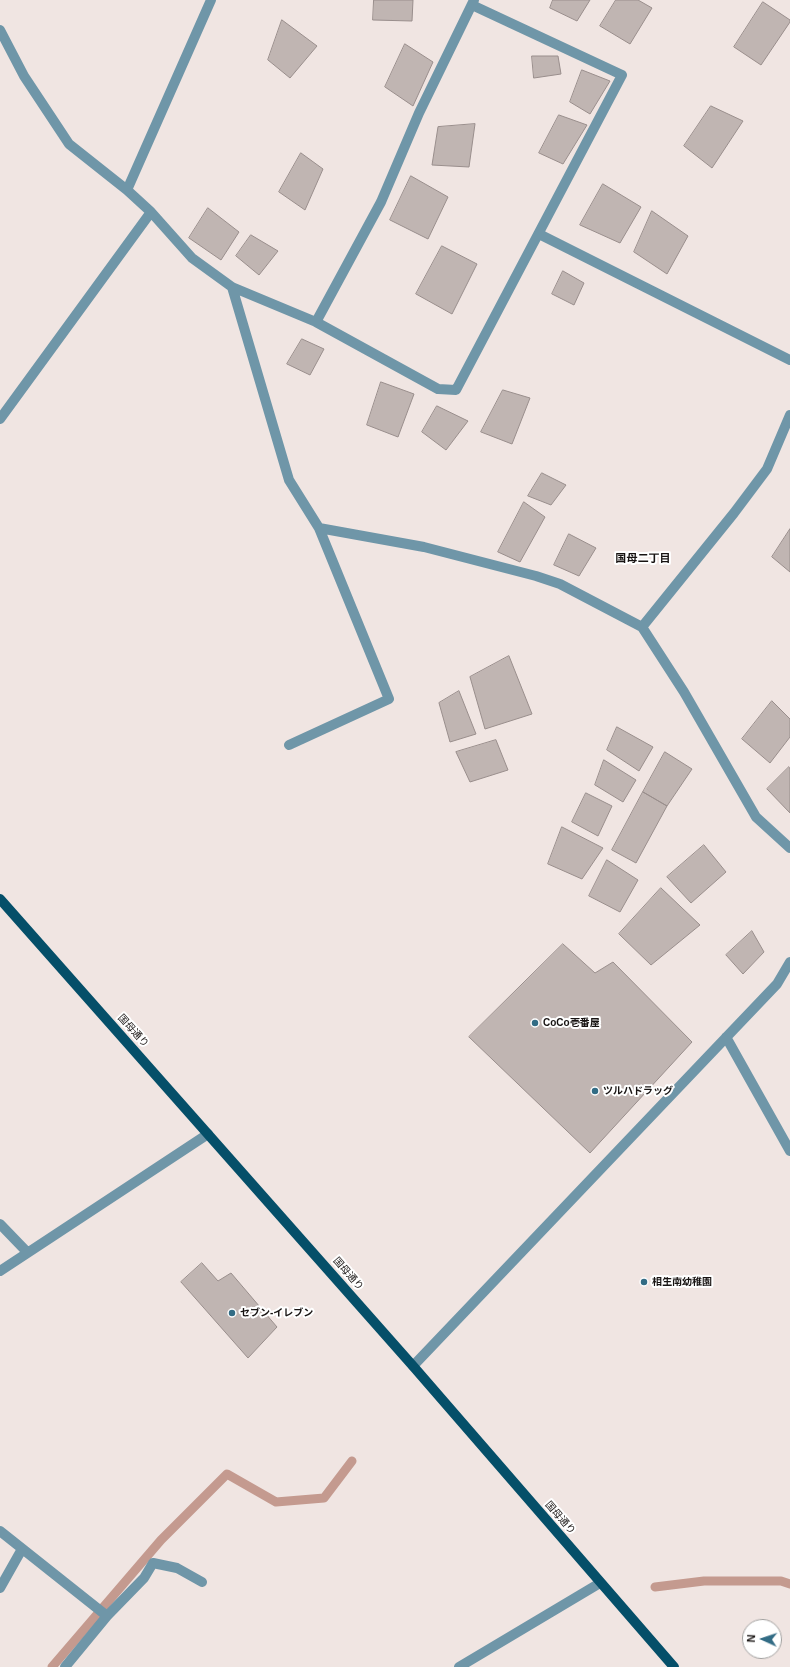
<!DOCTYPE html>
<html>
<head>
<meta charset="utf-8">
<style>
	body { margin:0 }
	#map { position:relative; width:790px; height:1667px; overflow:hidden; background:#f0e5e2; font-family:Helvetica,sans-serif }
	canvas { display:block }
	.north { position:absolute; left:742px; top:1619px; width:40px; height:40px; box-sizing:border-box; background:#fff; border:1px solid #a2a1a0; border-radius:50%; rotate:273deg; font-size:11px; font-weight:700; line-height:16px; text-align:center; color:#171312 }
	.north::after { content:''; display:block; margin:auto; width:14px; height:18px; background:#326c85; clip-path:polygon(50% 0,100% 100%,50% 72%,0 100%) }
</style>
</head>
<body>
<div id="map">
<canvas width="790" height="1667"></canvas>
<div class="north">N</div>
</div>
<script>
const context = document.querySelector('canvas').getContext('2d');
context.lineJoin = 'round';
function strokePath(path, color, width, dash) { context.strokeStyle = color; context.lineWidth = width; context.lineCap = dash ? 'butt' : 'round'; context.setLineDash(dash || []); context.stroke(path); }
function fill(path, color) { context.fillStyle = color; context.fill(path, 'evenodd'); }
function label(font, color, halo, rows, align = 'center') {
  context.font = font + ' Helvetica,"Noto Sans JP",sans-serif'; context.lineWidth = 4; context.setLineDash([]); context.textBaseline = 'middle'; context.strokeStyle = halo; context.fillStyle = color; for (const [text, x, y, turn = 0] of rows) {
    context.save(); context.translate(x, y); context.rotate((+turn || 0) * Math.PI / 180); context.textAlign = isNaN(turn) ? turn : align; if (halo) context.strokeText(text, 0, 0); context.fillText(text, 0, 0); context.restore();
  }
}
const stream = new Path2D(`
	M 655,1587 L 704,1581 L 781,1581 L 790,1584
	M 52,1667 L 161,1540 L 227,1474 L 276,1502 L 324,1498 L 352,1461`);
const building = new Path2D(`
	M 374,0 L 413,0 L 412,21 L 373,20 Z
	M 553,0 L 590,0 L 577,21 L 550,8 Z
	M 616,0 L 638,0 L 652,8 L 630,44 L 600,26 Z
	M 763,2 L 790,20 L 790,22 L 761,65 L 734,47 Z
	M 282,20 L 317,46 L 290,78 L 268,60 Z
	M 405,44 L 433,62 L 413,106 L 385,87 Z
	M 532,56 L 558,56 L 561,74 L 534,78 Z
	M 582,70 L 610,81 L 590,114 L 570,102 Z
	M 711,106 L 743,121 L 712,168 L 684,146 Z
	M 559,115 L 587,125 L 563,164 L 539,153 Z
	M 475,124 L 469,167 L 432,165 L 438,127 Z
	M 301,153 L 323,169 L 305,210 L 279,192 Z
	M 411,176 L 448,197 L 428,239 L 390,220 Z
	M 603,184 L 641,207 L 620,243 L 580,225 Z
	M 208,208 L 239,232 L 221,260 L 189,238 Z
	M 652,211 L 688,236 L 667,274 L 634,252 Z
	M 251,235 L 278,251 L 259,275 L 236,256 Z
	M 442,246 L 477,264 L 452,314 L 416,294 Z
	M 563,271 L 584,283 L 574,305 L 552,294 Z
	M 302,339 L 324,349 L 310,375 L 287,364 Z
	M 381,382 L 414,394 L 398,437 L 367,425 Z
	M 503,390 L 530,398 L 512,444 L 481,432 Z
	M 437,406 L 468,421 L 446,450 L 422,432 Z
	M 542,473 L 566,485 L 551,505 L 528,496 Z
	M 524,502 L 545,517 L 520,562 L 498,552 Z
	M 790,529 L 790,572 L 772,557 Z
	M 569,534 L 596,548 L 579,576 L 554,565 Z
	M 509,656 L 532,714 L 485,729 L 470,677 Z
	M 459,691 L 476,734 L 450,742 L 439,703 Z
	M 772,701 L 790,719 L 790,737 L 770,763 L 742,739 Z
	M 617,727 L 653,747 L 639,771 L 607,750 Z
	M 496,740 L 508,770 L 470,782 L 456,752 Z
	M 665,752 L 692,769 L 667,806 L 643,792 Z
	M 604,760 L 636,780 L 623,802 L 595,785 Z
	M 789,767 L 790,769 L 790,813 L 767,789 Z
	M 643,792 L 667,806 L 636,863 L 612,850 Z
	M 586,793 L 612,806 L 598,836 L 572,822 Z
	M 562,827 L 603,848 L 582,879 L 548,864 Z
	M 704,845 L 726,872 L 691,903 L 667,877 Z
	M 607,860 L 638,880 L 620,912 L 589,896 Z
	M 661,888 L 700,925 L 651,965 L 619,934 Z
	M 752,931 L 764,952 L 743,974 L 726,955 Z
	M 563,944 L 595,973 L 613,962 L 692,1042 L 590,1153 L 469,1037 Z
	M 202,1263 L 218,1281 L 231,1273 L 277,1327 L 248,1358 L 181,1282 Z`);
const street = new Path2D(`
	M 0,30 L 24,76 L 69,144 L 127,190 L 151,212 L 192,258 L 232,287 L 316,322 L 438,389 L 456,390 L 622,75 L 472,5
	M 127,190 L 211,0
	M 539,234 L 790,360
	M 232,287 L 289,480 L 319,528 L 389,699 L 289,745
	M 316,322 L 381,202 L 419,113 L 474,0
	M 0,419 L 151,212
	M 319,528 L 424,547 L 536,576 L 560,584 L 642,627 L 684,692 L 756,817 L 790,848
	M 642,627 L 734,513 L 767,469 L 790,415
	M 726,1037 L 790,1151
	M 0,1224 L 27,1252
	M 0,1271 L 208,1134
	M 413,1366 L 777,984 L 790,962
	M 0,1531 L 107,1616
	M 0,1588 L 22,1549
	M 65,1667 L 107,1616 L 144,1578 L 153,1563 L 177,1568 L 202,1582
	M 459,1667 L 600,1583`);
const primary = new Path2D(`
	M 0,899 L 413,1366 L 674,1667`);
const markers = [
	[535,1023,4,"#326c85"],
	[595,1091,4,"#326c85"],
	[644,1282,4,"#326c85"],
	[232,1313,4,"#326c85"]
];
const poiNames = [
	["CoCo壱番屋",543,1023],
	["ツルハドラッグ",603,1091],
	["相生南幼稚園",652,1282],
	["セブン-イレブン",240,1313]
];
const streetNames = [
	["国母通り",133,1031,48],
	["国母通り",348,1274,49],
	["国母通り",560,1518,49]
];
const neighbourhoodNames = [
	["国母二丁目",643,559]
];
strokePath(stream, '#c49a8f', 9);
fill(building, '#c0b5b2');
strokePath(building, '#998e8c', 1);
strokePath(street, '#6f96a8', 10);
strokePath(primary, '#054f69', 10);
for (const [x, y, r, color] of markers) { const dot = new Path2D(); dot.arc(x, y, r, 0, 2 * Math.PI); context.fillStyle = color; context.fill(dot); strokePath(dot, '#fff', 1.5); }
label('bold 10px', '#171312', '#fff', poiNames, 'left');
label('10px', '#171312', '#fff', streetNames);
label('bold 11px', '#171312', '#fff', neighbourhoodNames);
</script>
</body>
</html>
